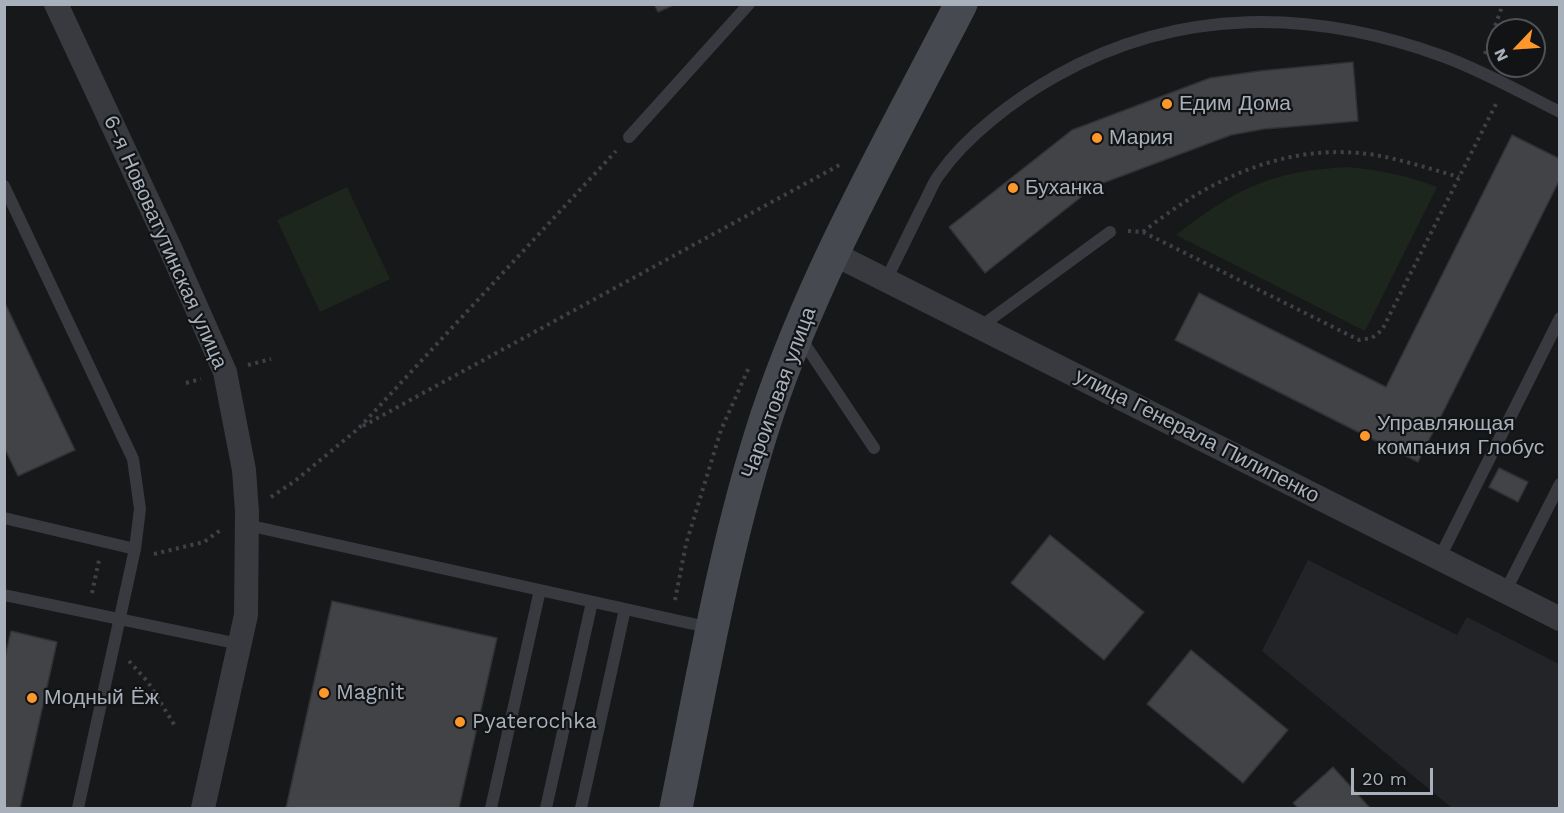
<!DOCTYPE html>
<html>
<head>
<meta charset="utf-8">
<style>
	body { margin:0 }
	#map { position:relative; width:1564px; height:813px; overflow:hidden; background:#17181a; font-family:"Work Sans",sans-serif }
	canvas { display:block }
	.frame { position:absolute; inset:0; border:6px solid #a8b1bb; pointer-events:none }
	.north { position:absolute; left:1486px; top:18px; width:60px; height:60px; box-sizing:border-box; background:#121315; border:2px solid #4e5257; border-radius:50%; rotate:245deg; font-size:16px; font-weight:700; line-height:24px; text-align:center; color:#a8b1bb }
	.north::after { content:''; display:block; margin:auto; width:21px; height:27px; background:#ff982a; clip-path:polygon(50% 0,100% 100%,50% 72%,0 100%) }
	.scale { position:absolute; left:1351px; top:768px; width:82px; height:27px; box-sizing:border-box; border:3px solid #a8b1bb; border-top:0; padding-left:8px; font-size:18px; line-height:21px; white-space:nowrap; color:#a8b1bb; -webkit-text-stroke:4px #121315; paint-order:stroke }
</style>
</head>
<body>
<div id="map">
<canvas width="1564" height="813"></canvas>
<div class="frame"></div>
<div class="north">N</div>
<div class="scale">20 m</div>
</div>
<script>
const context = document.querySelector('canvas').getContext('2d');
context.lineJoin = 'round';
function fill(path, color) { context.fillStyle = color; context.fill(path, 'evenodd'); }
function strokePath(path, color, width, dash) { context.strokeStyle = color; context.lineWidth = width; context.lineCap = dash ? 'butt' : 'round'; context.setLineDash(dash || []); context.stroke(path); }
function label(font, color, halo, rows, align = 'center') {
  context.font = font + ' "Work Sans",sans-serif'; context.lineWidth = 4.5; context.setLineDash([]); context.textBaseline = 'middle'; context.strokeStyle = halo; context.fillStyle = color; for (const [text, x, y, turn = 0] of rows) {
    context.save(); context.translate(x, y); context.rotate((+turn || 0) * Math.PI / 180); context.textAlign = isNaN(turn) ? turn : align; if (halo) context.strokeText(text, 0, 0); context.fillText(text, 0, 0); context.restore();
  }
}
const built = new Path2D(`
	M 1308,560 L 1457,635 L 1467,617 L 1559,664 L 1559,808 L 1452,808 L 1262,651 Z`);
const green = new Path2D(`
	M 1347,167 C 1379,170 1407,175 1437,187 L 1365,331 L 1176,235 C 1235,189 1271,171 1347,167 Z
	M 347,187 L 390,279 L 320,312 L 277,220 Z`);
const building = new Path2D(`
	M 654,4 L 676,4 L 658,12 Z
	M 1353,62 L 1358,121 L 1264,129 L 1231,135 L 1095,186 L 985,273 L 949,227 L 1072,130 L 1210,78 L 1259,71 Z
	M 1512,135 L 1560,159 L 1560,179 L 1418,462 L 1175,340 L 1199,293 L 1386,387 Z
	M 4,301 L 75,450 L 18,476 L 4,447 Z
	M 1499,468 L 1528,482 L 1518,502 L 1489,487 Z
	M 1050,535 L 1144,612 L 1104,660 L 1011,583 Z
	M 332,601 L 497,638 L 459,808 L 286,808 Z
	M 11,631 L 57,642 L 20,808 L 4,808 L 4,661 Z
	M 1191,650 L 1288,730 L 1243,783 L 1147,704 Z
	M 1333,767 L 1370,808 L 1298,808 L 1293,803 Z`);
const path = new Path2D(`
	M 1485,54 L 1503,4
	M 1128,231 L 1143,232 L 1359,340 L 1372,338 L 1382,330 L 1497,102
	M 1143,232 C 1209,179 1288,141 1375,155 C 1403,160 1431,169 1459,177
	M 248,365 L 271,359
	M 186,383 L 201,379
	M 363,426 L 843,163
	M 271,497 L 295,481 L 359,428 L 616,151
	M 154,554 L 204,542 L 222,529
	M 92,593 L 99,560
	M 675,600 L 686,544 L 721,430 L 750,365
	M 129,661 L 148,682 L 175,726`);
const lane = new Path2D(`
	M 629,137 L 749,4
	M 4,186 L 133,459 L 140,509 L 135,549 L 78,808
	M 886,280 C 898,256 910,231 922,207 C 928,197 932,184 939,175 C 966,136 1015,99 1056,76 C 1180,6 1314,9 1445,57 C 1485,72 1522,93 1560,112
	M 980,327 L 1110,232
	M 800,337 L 874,448
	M 4,518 L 135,549
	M 247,525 L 711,628
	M 1439,559 L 1560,318
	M 1505,592 L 1560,484
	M 4,595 L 239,644
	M 491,808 L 540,590
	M 546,808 L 592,602
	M 581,808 L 625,609`);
const street = new Path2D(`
	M 56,4 L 171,250 L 225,372 L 244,470 L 247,512 L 246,615 L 203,808
	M 834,254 L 1560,619`);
const secondary = new Path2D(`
	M 676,808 C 703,676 725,543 767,415 C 815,271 892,138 961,4`);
const markers = [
	[1167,104,6,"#ff982a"],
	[1097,138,6,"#ff982a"],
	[1013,188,6,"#ff982a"],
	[1365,436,6,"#ff982a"],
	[324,693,6,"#ff982a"],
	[32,698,6,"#ff982a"],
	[460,722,6,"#ff982a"]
];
const poiNames = [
	["Едим Дома",1179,104],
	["Мария",1109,138],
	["Буханка",1025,188],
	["Управляющая",1377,424],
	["компания Глобус",1377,448],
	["Magnit",336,693],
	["Модный Ёж",44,698],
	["Pyaterochka",472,722]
];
const streetNames = [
	["6-я Нововатутинская улица",165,242,66],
	["Чароитовая улица",779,393,-70],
	["улица Генерала Пилипенко",1197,436,27]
];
fill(built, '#232427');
fill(green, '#1d261d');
fill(building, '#414347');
strokePath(building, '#313236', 1.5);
strokePath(path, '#3e4246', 4, [3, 4.5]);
strokePath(lane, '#383a3f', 12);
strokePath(street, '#383a3f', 24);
strokePath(secondary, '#464a50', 33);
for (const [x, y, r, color] of markers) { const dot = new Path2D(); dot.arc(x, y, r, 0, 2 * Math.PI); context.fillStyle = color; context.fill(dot); strokePath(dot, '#121315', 2); }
label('21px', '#a8b1bb', '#121315', poiNames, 'left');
label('21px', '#a8b1bb', '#121315', streetNames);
</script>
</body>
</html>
